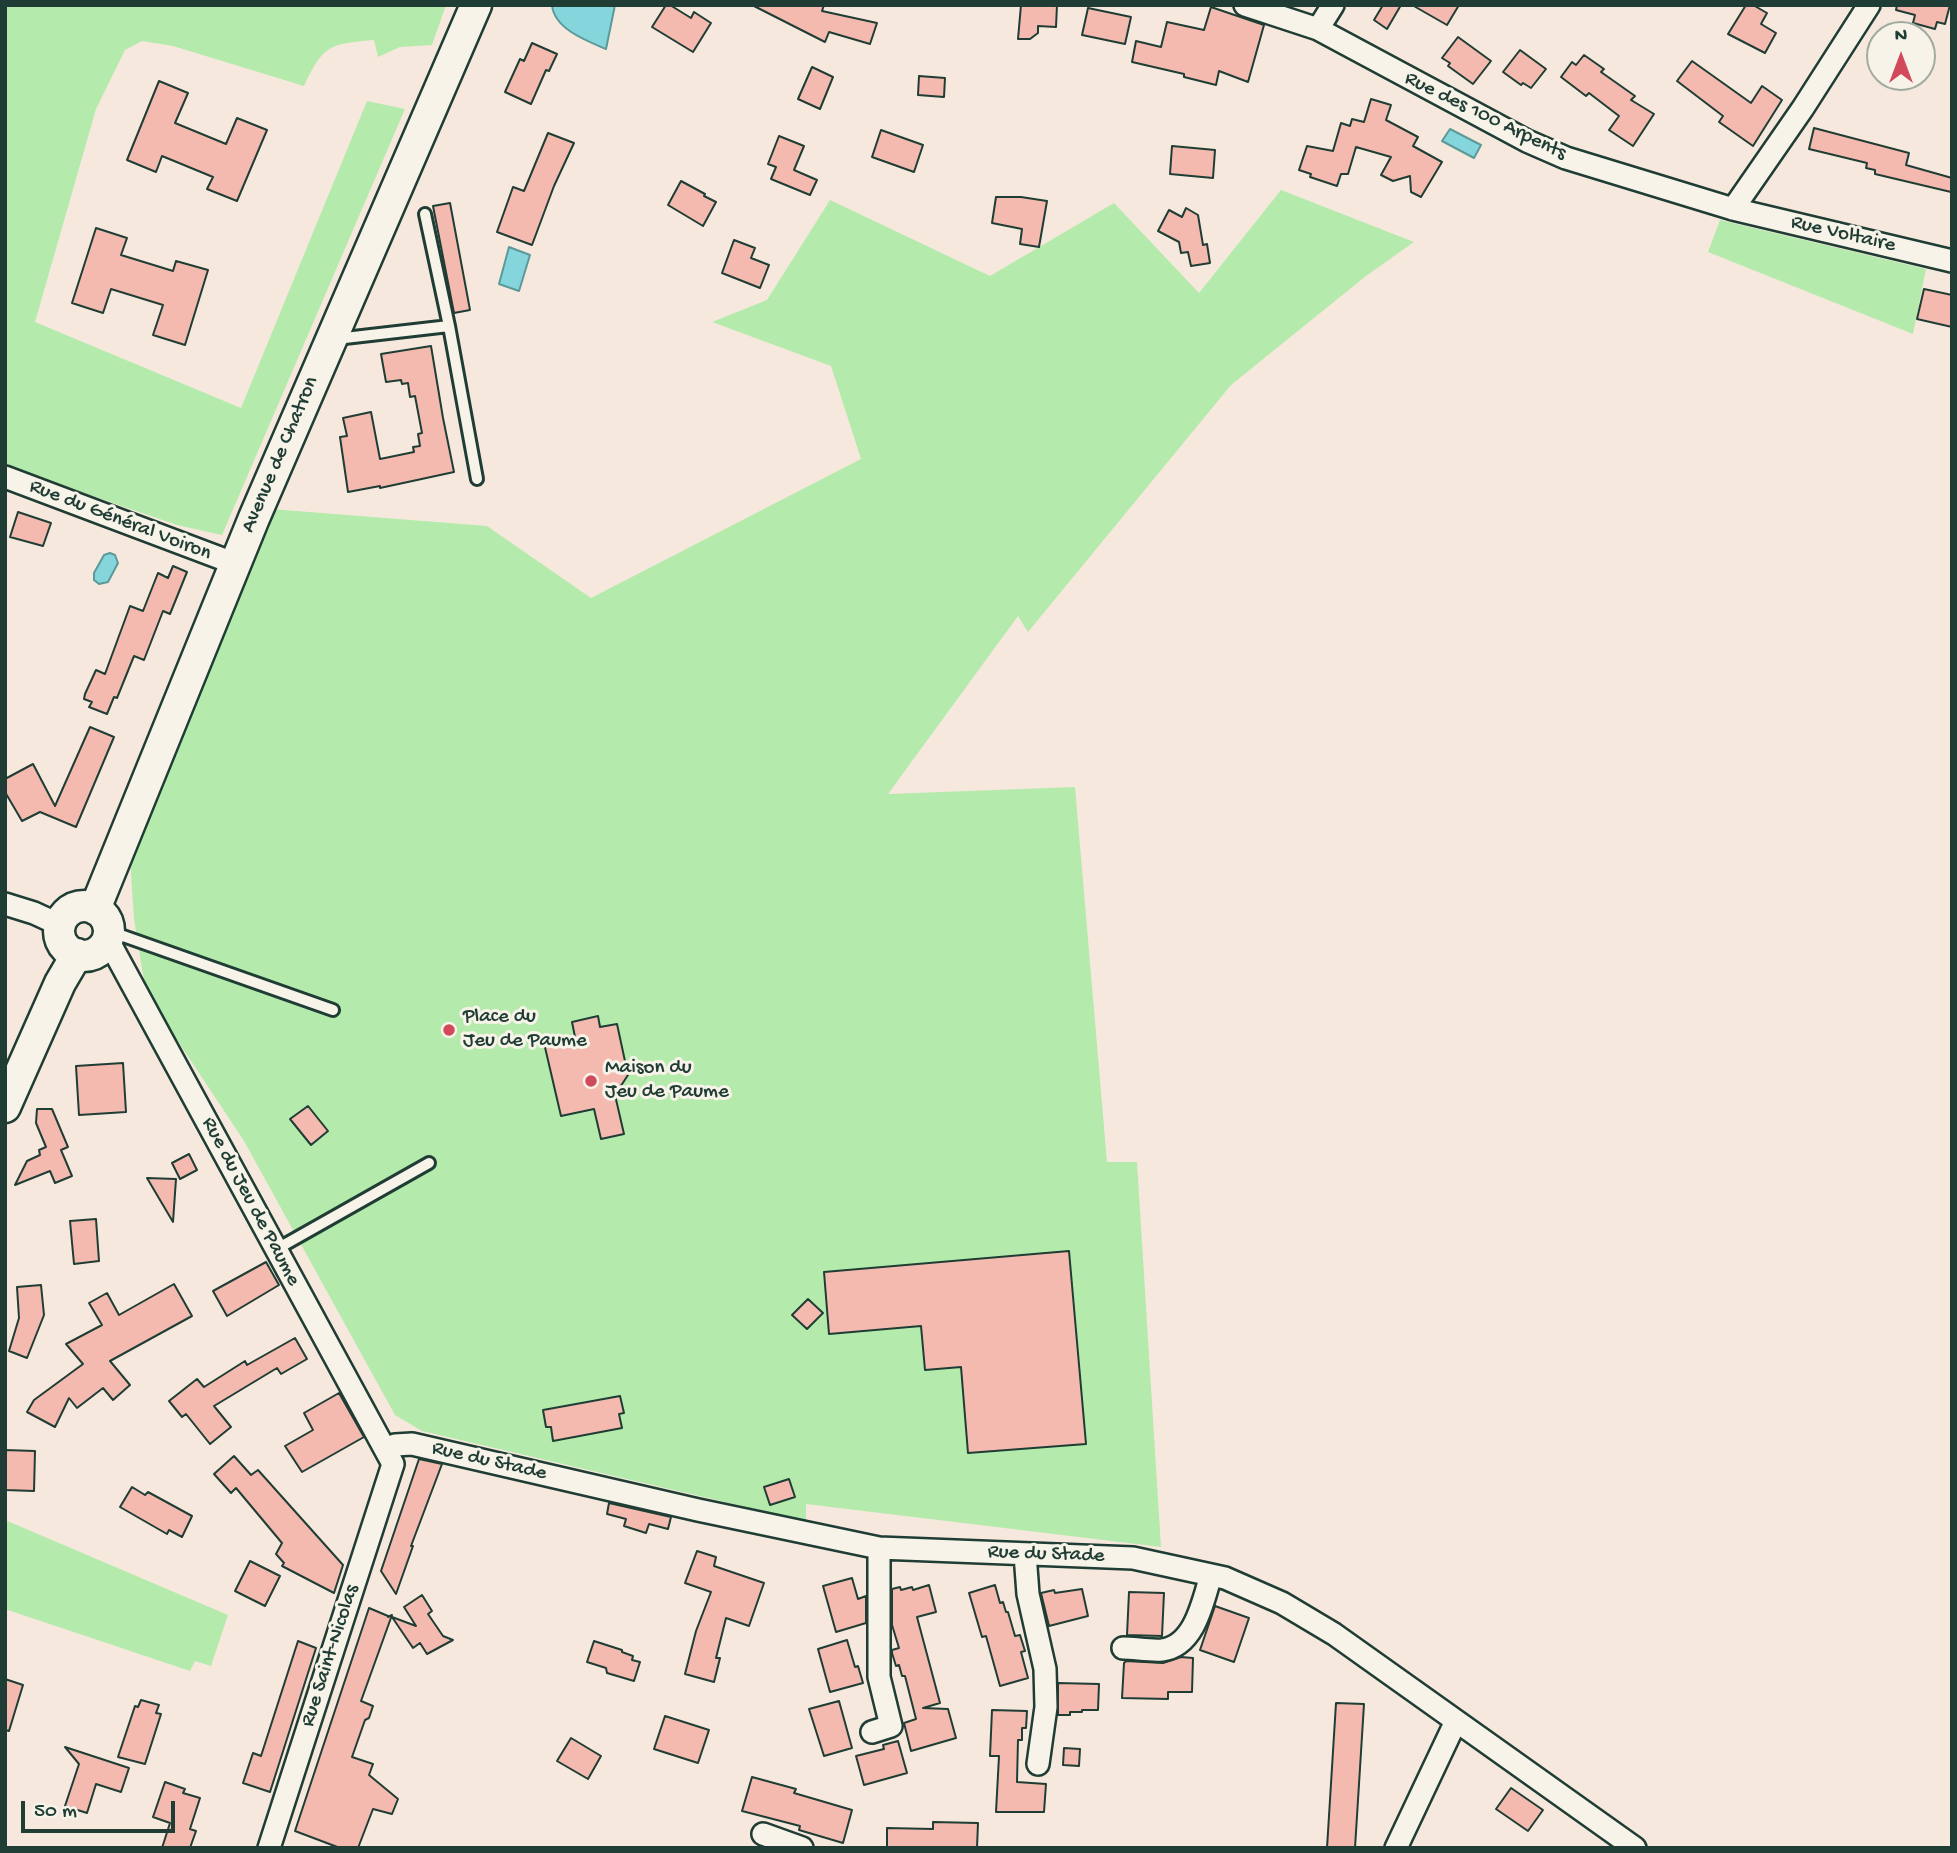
<!DOCTYPE html>
<html>
<head>
<meta charset="utf-8">
<style>
	body { margin:0 }
	#map { position:relative; width:1957px; height:1853px; overflow:hidden; background:#f7e8dd; font-family:"Gochi Hand",sans-serif }
	canvas { display:block }
	.frame { position:absolute; inset:0; border:7px solid #1f3d34; pointer-events:none }
	.north { position:absolute; left:1866px; top:21px; width:70px; height:70px; box-sizing:border-box; background:#f7f3e8; border:2px solid #a1aaa0; border-radius:50%; rotate:0deg; font-size:19px; font-weight:700; line-height:28px; text-align:center; color:#1f3d34 }
	.north::after { content:''; display:block; margin:auto; width:24px; height:32px; background:#d1495b; clip-path:polygon(50% 0,100% 100%,50% 72%,0 100%) }
	.scale { position:absolute; left:21px; top:1801px; width:154px; height:32px; box-sizing:border-box; border:4px solid #1f3d34; border-top:0; padding-left:9px; font-size:21px; line-height:24px; white-space:nowrap; color:#1f3d34; -webkit-text-stroke:5px #f7f3e8; paint-order:stroke }
</style>
</head>
<body>
<div id="map">
<canvas width="1957" height="1853"></canvas>
<div class="frame"></div>
<div class="north">N</div>
<div class="scale">50 m</div>
</div>
<script>
const context = document.querySelector('canvas').getContext('2d');
context.lineJoin = 'round';
function fill(path, color) { context.fillStyle = color; context.fill(path, 'evenodd'); }
function strokePath(path, color, width, dash) { context.strokeStyle = color; context.lineWidth = width; context.lineCap = dash ? 'butt' : 'round'; context.setLineDash(dash || []); context.stroke(path); }
function label(font, color, halo, rows, align = 'center') {
  context.font = font + ' "Gochi Hand",sans-serif'; context.lineWidth = 6; context.setLineDash([]); context.textBaseline = 'middle'; context.strokeStyle = halo; context.fillStyle = color; for (const [text, x, y, turn = 0] of rows) {
    context.save(); context.translate(x, y); context.rotate((+turn || 0) * Math.PI / 180); context.textAlign = isNaN(turn) ? turn : align; if (halo) context.strokeText(text, 0, 0); context.fillText(text, 0, 0); context.restore();
  }
}
const green = new Path2D(`
	M 5,5 L 446,5 L 432,45 L 400,47 L 378,57 L 374,40 C 330,44 324,44 304,86 L 173,46 L 142,41 L 125,50 L 96,109 L 35,322 L 241,408 L 367,101 L 405,109 L 222,535 L 177,525 L 5,466 Z
	M 1281,190 L 1414,242 L 1366,276 L 1231,385 L 1028,632 L 1018,616 L 888,794 L 1075,787 L 1107,1162 L 1137,1162 L 1161,1547 L 806,1504 L 806,1521 L 422,1431 L 395,1415 L 244,1141 L 146,993 L 134,919 L 130,859 L 271,509 L 487,526 L 591,598 L 861,459 L 831,366 L 712,322 L 767,300 L 830,200 L 990,276 L 1114,203 L 1199,293 Z
	M 1720,220 L 1926,269 L 1913,334 L 1708,252 Z
	M 5,1520 L 228,1615 L 211,1666 L 195,1661 L 190,1671 L 5,1609 Z`);
const water = new Path2D(`
	M 552,5 L 615,5 L 606,49 C 587,41 554,29 552,5 Z
	M 1450,129 L 1481,145 L 1474,158 L 1442,141 Z
	M 509,247 L 530,255 L 519,291 L 499,284 Z
	M 110,553 L 115,555 L 118,563 L 108,582 L 99,584 L 94,580 L 94,573 L 104,555 Z`);
const building = new Path2D(`
	M 666,5 L 670,5 L 691,18 L 694,12 L 711,23 L 693,52 L 652,27 Z
	M 752,5 L 824,5 L 822,11 L 877,23 L 870,44 L 829,32 L 825,42 Z
	M 1021,5 L 1057,5 L 1056,27 L 1038,26 L 1038,33 L 1030,39 L 1018,39 Z
	M 1383,5 L 1401,5 L 1387,29 L 1374,20 Z
	M 1412,5 L 1459,5 L 1447,25 Z
	M 1746,5 L 1753,5 L 1767,13 L 1761,24 L 1776,33 L 1765,53 L 1728,34 Z
	M 1897,5 L 1950,5 L 1945,24 L 1937,22 L 1935,29 L 1913,23 L 1915,15 L 1896,10 Z
	M 1211,7 L 1264,25 L 1248,82 L 1219,71 L 1216,85 L 1184,77 L 1184,74 L 1132,62 L 1136,41 L 1161,47 L 1167,22 L 1204,30 Z
	M 1088,8 L 1131,17 L 1125,44 L 1082,35 Z
	M 1458,37 L 1491,61 L 1473,84 L 1448,66 L 1450,63 L 1442,58 Z
	M 532,43 L 557,54 L 549,71 L 546,70 L 531,104 L 505,92 L 520,59 L 524,61 Z
	M 1520,50 L 1546,69 L 1531,88 L 1523,83 L 1521,85 L 1503,72 Z
	M 1584,55 L 1604,69 L 1601,72 L 1635,96 L 1631,100 L 1654,114 L 1633,146 L 1609,130 L 1619,116 L 1589,93 L 1586,96 L 1561,77 L 1572,62 L 1576,65 Z
	M 1692,61 L 1751,103 L 1762,86 L 1782,100 L 1753,146 L 1719,122 L 1723,116 L 1677,81 Z
	M 812,67 L 833,77 L 820,109 L 798,99 Z
	M 919,76 L 945,78 L 944,97 L 918,95 Z
	M 159,81 L 188,93 L 175,123 L 226,144 L 237,118 L 267,130 L 237,201 L 207,189 L 213,177 L 162,156 L 156,172 L 127,160 Z
	M 1371,99 L 1391,105 L 1386,120 L 1418,137 L 1413,146 L 1442,162 L 1421,197 L 1411,192 L 1410,176 L 1393,181 L 1381,175 L 1391,157 L 1356,147 L 1348,174 L 1341,174 L 1337,186 L 1310,177 L 1311,174 L 1299,170 L 1307,146 L 1333,151 L 1341,123 L 1350,126 L 1352,119 L 1364,122 Z
	M 1814,128 L 1909,153 L 1906,165 L 1952,178 L 1951,192 L 1875,174 L 1875,170 L 1866,168 L 1867,163 L 1809,149 Z
	M 881,130 L 923,145 L 914,172 L 872,157 Z
	M 548,133 L 574,143 L 554,186 L 532,245 L 497,232 L 513,187 L 524,191 Z
	M 779,136 L 804,146 L 794,170 L 817,180 L 810,195 L 771,179 L 776,167 L 768,164 Z
	M 1172,146 L 1215,150 L 1213,178 L 1170,174 Z
	M 681,181 L 705,194 L 704,196 L 716,202 L 703,226 L 668,205 Z
	M 996,197 L 1021,197 L 1047,201 L 1039,247 L 1020,244 L 1022,229 L 992,223 Z
	M 450,203 L 470,310 L 454,313 L 433,206 Z
	M 1186,208 L 1198,215 L 1203,245 L 1207,244 L 1210,263 L 1191,266 L 1188,252 L 1181,253 L 1179,242 L 1158,231 L 1169,210 L 1182,217 Z
	M 96,228 L 127,238 L 121,255 L 173,271 L 176,261 L 208,270 L 185,345 L 153,335 L 163,305 L 111,289 L 103,313 L 72,303 Z
	M 734,240 L 755,248 L 751,258 L 769,265 L 760,288 L 722,273 Z
	M 1924,289 L 1952,295 L 1952,327 L 1917,319 Z
	M 431,346 L 443,418 L 454,472 L 380,488 L 380,486 L 348,492 L 340,437 L 347,436 L 343,418 L 371,412 L 380,459 L 414,452 L 413,447 L 420,446 L 418,434 L 422,433 L 415,396 L 410,397 L 408,383 L 402,384 L 401,380 L 386,382 L 381,354 Z
	M 18,512 L 51,523 L 43,546 L 10,537 Z
	M 173,566 L 187,572 L 170,614 L 163,611 L 144,660 L 134,656 L 117,698 L 114,697 L 107,714 L 89,707 L 92,702 L 84,699 L 85,694 L 96,670 L 105,674 L 130,606 L 143,611 L 158,573 L 168,578 Z
	M 90,727 L 114,737 L 76,827 L 40,812 L 22,821 L 5,792 L 5,779 L 33,764 L 55,806 Z
	M 598,1016 L 600,1027 L 617,1024 L 628,1075 L 615,1095 L 624,1134 L 601,1139 L 594,1109 L 561,1116 L 544,1043 L 575,1037 L 572,1022 Z
	M 123,1063 L 126,1112 L 79,1115 L 76,1066 Z
	M 308,1106 L 328,1131 L 311,1145 L 290,1119 Z
	M 37,1109 L 52,1109 L 68,1147 L 61,1150 L 72,1176 L 55,1183 L 50,1171 L 15,1185 L 27,1161 L 40,1155 L 39,1150 L 46,1147 L 36,1123 Z
	M 189,1154 L 197,1170 L 180,1179 L 172,1163 Z
	M 147,1178 L 176,1179 L 173,1222 Z
	M 96,1219 L 99,1261 L 74,1264 L 70,1221 Z
	M 1069,1251 L 1086,1444 L 968,1453 L 961,1367 L 925,1370 L 921,1326 L 829,1334 L 824,1272 Z
	M 266,1262 L 279,1285 L 227,1316 L 213,1291 Z
	M 174,1284 L 192,1316 L 110,1361 L 130,1385 L 113,1400 L 103,1388 L 77,1408 L 69,1398 L 55,1427 L 27,1412 L 34,1400 L 83,1364 L 66,1344 L 102,1325 L 89,1303 L 107,1293 L 119,1315 Z
	M 41,1285 L 44,1315 L 27,1358 L 9,1351 L 19,1318 L 17,1287 Z
	M 808,1299 L 823,1313 L 807,1329 L 792,1315 Z
	M 295,1338 L 307,1359 L 281,1374 L 277,1368 L 214,1406 L 231,1427 L 210,1444 L 186,1414 L 182,1417 L 169,1401 L 197,1379 L 204,1387 L 245,1361 L 247,1365 Z
	M 339,1393 L 364,1437 L 302,1472 L 285,1446 L 313,1430 L 304,1413 Z
	M 620,1396 L 624,1413 L 619,1414 L 622,1428 L 553,1441 L 551,1427 L 546,1427 L 543,1410 Z
	M 5,1450 L 35,1451 L 34,1491 L 5,1490 Z
	M 234,1456 L 251,1475 L 258,1470 L 343,1565 L 334,1593 L 282,1566 L 284,1563 L 276,1554 L 282,1543 L 236,1488 L 231,1493 L 214,1474 Z
	M 419,1459 L 442,1464 L 411,1546 L 413,1546 L 396,1594 L 381,1571 Z
	M 789,1479 L 795,1497 L 770,1505 L 764,1487 Z
	M 132,1487 L 145,1495 L 148,1492 L 192,1516 L 182,1537 L 169,1530 L 167,1534 L 120,1507 Z
	M 609,1503 L 671,1517 L 668,1529 L 649,1524 L 646,1533 L 624,1526 L 626,1519 L 607,1514 Z
	M 697,1551 L 716,1557 L 714,1566 L 764,1583 L 749,1626 L 726,1618 L 716,1658 L 720,1658 L 714,1682 L 685,1674 L 696,1631 L 711,1592 L 685,1583 Z
	M 250,1561 L 280,1576 L 265,1606 L 235,1591 Z
	M 852,1578 L 858,1599 L 866,1596 L 866,1623 L 836,1632 L 823,1586 Z
	M 929,1585 L 936,1612 L 917,1617 L 940,1703 L 923,1708 L 948,1709 L 956,1738 L 911,1751 L 904,1723 L 916,1719 L 905,1676 L 902,1676 L 899,1665 L 896,1666 L 892,1653 L 892,1650 L 899,1648 L 892,1625 L 892,1589 L 900,1587 L 901,1590 L 912,1587 L 913,1590 Z
	M 995,1585 L 1000,1603 L 1003,1602 L 1006,1612 L 1008,1612 L 1015,1636 L 1020,1635 L 1025,1651 L 1021,1652 L 1028,1678 L 1000,1686 L 986,1636 L 982,1637 L 969,1593 Z
	M 1082,1589 L 1088,1616 L 1049,1626 L 1041,1593 L 1054,1590 L 1055,1593 Z
	M 1129,1592 L 1164,1593 L 1162,1636 L 1127,1635 Z
	M 422,1595 L 432,1611 L 428,1614 L 443,1636 L 453,1640 L 427,1654 L 420,1643 L 413,1648 L 392,1617 L 416,1626 L 404,1607 Z
	M 1215,1606 L 1249,1618 L 1234,1662 L 1200,1650 Z
	M 369,1608 L 388,1616 L 388,1617 L 392,1615 L 361,1701 L 373,1706 L 369,1718 L 365,1720 L 352,1757 L 373,1764 L 369,1775 L 398,1799 L 392,1814 L 373,1809 L 358,1848 L 340,1848 L 295,1831 Z
	M 847,1640 L 855,1667 L 858,1666 L 863,1683 L 830,1692 L 818,1649 Z
	M 298,1641 L 316,1648 L 270,1792 L 243,1783 L 253,1753 L 261,1756 Z
	M 594,1641 L 622,1650 L 622,1652 L 633,1656 L 632,1660 L 640,1662 L 634,1681 L 607,1673 L 606,1668 L 587,1662 Z
	M 1181,1657 L 1193,1658 L 1192,1692 L 1168,1692 L 1168,1699 L 1122,1698 L 1124,1663 L 1126,1661 L 1163,1663 Z
	M 5,1679 L 23,1685 L 9,1731 L 5,1730 Z
	M 1058,1683 L 1099,1684 L 1098,1710 L 1082,1710 L 1082,1712 L 1070,1712 L 1070,1715 L 1058,1715 Z
	M 141,1700 L 159,1705 L 156,1713 L 161,1714 L 145,1764 L 118,1757 L 135,1706 L 138,1707 Z
	M 839,1701 L 852,1748 L 824,1756 L 809,1709 Z
	M 1336,1703 L 1364,1704 L 1355,1848 L 1327,1848 Z
	M 992,1710 L 1027,1711 L 1026,1728 L 1022,1728 L 1022,1740 L 1018,1740 L 1017,1782 L 1046,1784 L 1044,1812 L 996,1812 L 999,1756 L 990,1756 Z
	M 665,1716 L 709,1730 L 698,1763 L 654,1749 Z
	M 571,1738 L 601,1756 L 588,1779 L 557,1761 Z
	M 898,1741 L 907,1773 L 864,1785 L 856,1756 L 884,1749 L 883,1745 Z
	M 65,1747 L 129,1768 L 121,1792 L 96,1784 L 87,1813 L 65,1806 L 79,1764 Z
	M 1064,1748 L 1080,1749 L 1079,1766 L 1063,1765 Z
	M 752,1777 L 796,1789 L 794,1793 L 852,1810 L 843,1843 L 799,1830 L 800,1826 L 742,1811 Z
	M 165,1782 L 185,1789 L 183,1793 L 200,1798 L 190,1829 L 196,1831 L 190,1848 L 162,1848 L 170,1823 L 153,1817 Z
	M 1511,1788 L 1543,1810 L 1528,1831 L 1496,1809 Z
	M 933,1822 L 978,1823 L 977,1848 L 887,1848 L 887,1828 L 933,1829 Z`);
const lane = new Path2D(`
	M 425,214 L 449,326
	M 336,339 L 449,326 L 477,479
	M 109,931 L 333,1010
	M 275,1250 L 429,1163`);
const street = new Path2D(`
	M 1245,5 L 1318,29 L 1527,141 L 1566,158 L 1733,209 L 1952,261
	M 1318,29 L 1333,5
	M 1733,209 L 1803,108 L 1869,5
	M 5,477 L 236,564
	M 5,904 L 34,913 L 60,925
	M 108,940 L 393,1464 L 269,1848
	M 386,1450 L 395,1445 L 412,1444 L 698,1510 L 879,1548 L 1133,1558 L 1225,1578 L 1282,1603 L 1334,1634 L 1635,1848
	M 1025,1554 L 1028,1594 L 1045,1669 L 1046,1707 L 1038,1764
	M 1123,1648 C 1135,1648 1149,1651 1162,1650 C 1195,1646 1203,1601 1211,1575
	M 872,1732 L 891,1726 L 879,1677 L 879,1548
	M 763,1834 L 802,1848
	M 1396,1848 L 1456,1721`);
const secondary = new Path2D(`
	M59 931a25 25 0 1 1 50 0a25 25 0 1 1-50 0Z
	M 95,909 L 254,518 L 476,5
	M 5,1107 L 60,983 L 77,954`);
const markers = [
	[449,1030,7,"#d1495b"],
	[591,1081,7,"#d1495b"]
];
const streetNames = [
	["Rue des 100 Arpents",1485,117,26],
	["Rue Voltaire",1843,235,13],
	["Avenue de Chatron",281,455,-67],
	["Rue du Général Voiron",120,521,21],
	["Rue du Jeu de Paume",250,1202,62],
	["Rue du Stade",489,1462,13],
	["Rue du Stade",1046,1555,2],
	["Rue Saint-Nicolas",331,1656,-72]
];
const poiNames = [
	["Place du",463,1018],
	["Jeu de Paume",463,1042],
	["Maison du",605,1069],
	["Jeu de Paume",605,1093]
];
fill(green, '#b4ebad');
fill(water, '#85d6dc');
strokePath(water, '#5c9999', 2);
fill(building, '#f5baaf');
strokePath(building, '#1f3d34', 2);
strokePath(lane, '#1f3d34', 16);
strokePath(street, '#1f3d34', 26);
strokePath(secondary, '#1f3d34', 35);
strokePath(lane, '#f7f3e8', 10);
strokePath(street, '#f7f3e8', 21);
strokePath(secondary, '#f7f3e8', 30);
for (const [x, y, r, color] of markers) { const dot = new Path2D(); dot.arc(x, y, r, 0, 2 * Math.PI); context.fillStyle = color; context.fill(dot); strokePath(dot, '#f7f3e8', 2.5); }
label('21px', '#1f3d34', '#f7f3e8', streetNames);
label('21px', '#1f3d34', '#f7f3e8', poiNames, 'left');
</script>
</body>
</html>
